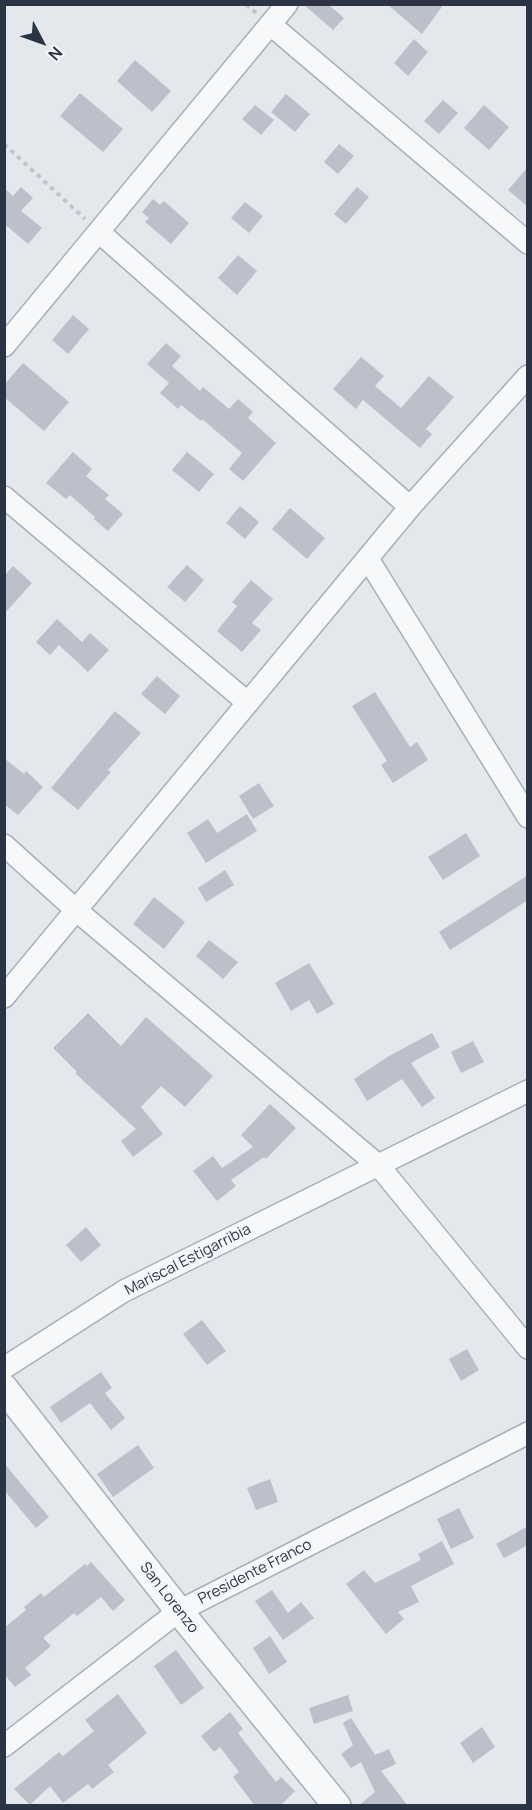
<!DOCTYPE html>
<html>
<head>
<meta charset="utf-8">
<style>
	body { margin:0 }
	#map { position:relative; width:532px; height:1810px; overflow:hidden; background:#e4e7ec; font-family:Manrope,sans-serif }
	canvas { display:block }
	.frame { position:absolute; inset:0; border:6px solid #2b3445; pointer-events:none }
	.north { position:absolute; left:12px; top:12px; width:60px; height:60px; -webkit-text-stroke:4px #f4f6f9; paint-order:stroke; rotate:131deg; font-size:16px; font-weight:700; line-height:24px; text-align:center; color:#2b3445 }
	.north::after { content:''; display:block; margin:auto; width:21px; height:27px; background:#2b3445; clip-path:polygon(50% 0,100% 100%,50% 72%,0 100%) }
</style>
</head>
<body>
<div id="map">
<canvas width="532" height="1810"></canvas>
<div class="frame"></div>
<div class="north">N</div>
</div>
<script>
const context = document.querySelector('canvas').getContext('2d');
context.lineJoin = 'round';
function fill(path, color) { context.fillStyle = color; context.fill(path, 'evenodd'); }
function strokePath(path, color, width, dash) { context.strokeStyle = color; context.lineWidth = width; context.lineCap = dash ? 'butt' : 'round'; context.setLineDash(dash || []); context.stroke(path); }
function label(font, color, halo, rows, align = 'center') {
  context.font = font + ' Manrope,sans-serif'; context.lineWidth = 5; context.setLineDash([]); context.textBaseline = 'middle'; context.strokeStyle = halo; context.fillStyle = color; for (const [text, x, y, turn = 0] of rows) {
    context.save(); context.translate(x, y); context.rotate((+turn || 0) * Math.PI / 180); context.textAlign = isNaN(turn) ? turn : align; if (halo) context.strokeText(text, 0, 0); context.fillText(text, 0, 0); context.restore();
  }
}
const building = new Path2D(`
	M 303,4 L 328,4 L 344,18 L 333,30 Z
	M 387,4 L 444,4 L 422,34 Z
	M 414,39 L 428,52 L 408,76 L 394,63 Z
	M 135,60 L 171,91 L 152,112 L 117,81 Z
	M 80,93 L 123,129 L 103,152 L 60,116 Z
	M 286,94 L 310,114 L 295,132 L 271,112 Z
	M 443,100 L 458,113 L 439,134 L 424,121 Z
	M 255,105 L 274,120 L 261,135 L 242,119 Z
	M 484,105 L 509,127 L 489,150 L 464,128 Z
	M 339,144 L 354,156 L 338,174 L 324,162 Z
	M 528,167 L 528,207 L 508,190 Z
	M 21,187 L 33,198 L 21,211 L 42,228 L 28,244 L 7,226 L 4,229 L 4,188 L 13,196 Z
	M 357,187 L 369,197 L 346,224 L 334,214 Z
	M 153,199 L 160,205 L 164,201 L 189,223 L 171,244 L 145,222 L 149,218 L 142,212 Z
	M 245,202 L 263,216 L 249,233 L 231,218 Z
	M 238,255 L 257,271 L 237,295 L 218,278 Z
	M 73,315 L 89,329 L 68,354 L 52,340 Z
	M 166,343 L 181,356 L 172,366 L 200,391 L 203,387 L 229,409 L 238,399 L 253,412 L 248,418 L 276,443 L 243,481 L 229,469 L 242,453 L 202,419 L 201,421 L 181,405 L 178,409 L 160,393 L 169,383 L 147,364 Z
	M 361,357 L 384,376 L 375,386 L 401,408 L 429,376 L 454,397 L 426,429 L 432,434 L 420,448 L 363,400 L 356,409 L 333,389 Z
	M 23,363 L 69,402 L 44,431 L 4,397 L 4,385 Z
	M 73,452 L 92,469 L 86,476 L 109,495 L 105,499 L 123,514 L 108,531 L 94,519 L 95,517 L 70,495 L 66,499 L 46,483 Z
	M 187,452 L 214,474 L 199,492 L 172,470 Z
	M 240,506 L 259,522 L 245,539 L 226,523 Z
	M 290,508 L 325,538 L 307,559 L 272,529 Z
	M 187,565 L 204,580 L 185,602 L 167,587 Z
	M 13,566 L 32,583 L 4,614 L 4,576 Z
	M 251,580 L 273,599 L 252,623 L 261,630 L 242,652 L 217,631 L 237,606 L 232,602 Z
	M 57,619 L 82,642 L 90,633 L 109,650 L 88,672 L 59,645 L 50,655 L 36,642 Z
	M 157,676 L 180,696 L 165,714 L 141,694 Z
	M 375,692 L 410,747 L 417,742 L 428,760 L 393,783 L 381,765 L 387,761 L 352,706 Z
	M 115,711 L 141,733 L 108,770 L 111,772 L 78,810 L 51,788 Z
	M 4,758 L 24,774 L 26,771 L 43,787 L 18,815 L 4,804 Z
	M 259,783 L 274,806 L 253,819 L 239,796 Z
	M 247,814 L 257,831 L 206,863 L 187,833 L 208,819 L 217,833 Z
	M 466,833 L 480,856 L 443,880 L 428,857 Z
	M 225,870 L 234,885 L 206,902 L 198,888 Z
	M 528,875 L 528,900 L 450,950 L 439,932 Z
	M 154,897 L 185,922 L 164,949 L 133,924 Z
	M 209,940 L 238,962 L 223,979 L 196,956 Z
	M 309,963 L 334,1004 L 317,1014 L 309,1000 L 291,1011 L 275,983 Z
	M 88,1013 L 121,1046 L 146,1017 L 213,1076 L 185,1107 L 161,1086 L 141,1107 L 163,1134 L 133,1157 L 121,1141 L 136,1129 L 75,1073 L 77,1072 L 53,1048 Z
	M 432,1033 L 440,1047 L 411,1063 L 435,1098 L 422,1107 L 402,1079 L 367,1101 L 354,1079 L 389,1056 Z
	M 473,1041 L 484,1062 L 461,1073 L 451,1052 Z
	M 270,1104 L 296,1128 L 266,1159 L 264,1157 L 231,1180 L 236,1186 L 217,1201 L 193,1171 L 213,1156 L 222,1168 L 253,1147 L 241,1135 Z
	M 86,1227 L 101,1245 L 81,1262 L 66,1245 Z
	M 202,1320 L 226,1351 L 207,1365 L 183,1334 Z
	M 467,1349 L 479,1370 L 461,1381 L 449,1359 Z
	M 101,1372 L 112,1388 L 105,1393 L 125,1418 L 111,1430 L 90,1403 L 61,1423 L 50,1407 Z
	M 138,1445 L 154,1468 L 113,1497 L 97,1474 Z
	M 4,1463 L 49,1517 L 36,1528 L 4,1490 Z
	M 270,1479 L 278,1502 L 256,1510 L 247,1488 Z
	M 459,1508 L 474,1538 L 451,1549 L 437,1519 Z
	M 528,1526 L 528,1545 L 504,1558 L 496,1544 Z
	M 442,1541 L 454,1564 L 411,1586 L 419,1602 L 398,1612 L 404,1619 L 386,1634 L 346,1584 L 364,1570 L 375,1583 L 421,1560 L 418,1554 Z
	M 91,1562 L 125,1600 L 113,1611 L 101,1597 L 77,1616 L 74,1613 L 43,1638 L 51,1646 L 25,1668 L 31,1675 L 15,1687 L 4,1674 L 4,1628 L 26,1610 L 24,1607 L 41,1593 L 44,1597 L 85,1564 L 87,1566 Z
	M 272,1590 L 288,1613 L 301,1602 L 314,1618 L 283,1640 L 255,1601 Z
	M 270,1636 L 287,1662 L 269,1674 L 253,1648 Z
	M 176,1650 L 204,1688 L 181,1705 L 154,1666 Z
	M 118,1694 L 147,1733 L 108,1765 L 114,1772 L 92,1789 L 88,1784 L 63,1803 L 50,1786 L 30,1805 L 14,1789 L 59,1752 L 63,1756 L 94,1731 L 85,1720 Z
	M 348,1695 L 353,1711 L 314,1724 L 309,1708 Z
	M 230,1712 L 243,1729 L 238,1733 L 276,1782 L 281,1777 L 295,1791 L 280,1806 L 255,1806 L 233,1777 L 239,1772 L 220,1747 L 214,1752 L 201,1736 Z
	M 351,1718 L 375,1755 L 389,1749 L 396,1764 L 381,1771 L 408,1806 L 358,1806 L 375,1792 L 361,1762 L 351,1768 L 341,1754 L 353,1745 L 343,1723 Z
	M 482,1727 L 495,1747 L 473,1763 L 460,1743 Z`);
const path = new Path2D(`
	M 246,4 L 257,14
	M 4,144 L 85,219`);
const minor = new Path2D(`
	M 271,25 L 528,243
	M 99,232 L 410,507
	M 4,346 L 287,4
	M 4,497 L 248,703
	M 368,559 L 528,817
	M 4,845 L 76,910 L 379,1166 L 528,1348
	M 4,997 L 410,507 L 528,376
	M 4,1368 L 124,1291 L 528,1091
	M 4,1746 L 179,1611 L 528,1433`);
const tertiary = new Path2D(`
	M 4,1388 L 179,1611 L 337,1806`);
const streetNames = [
	["Mariscal Estigarribia",188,1260,-27],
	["Presidente Franco",255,1572,-27],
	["San Lorenzo",169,1598,52]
];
fill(building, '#bbc0ca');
strokePath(minor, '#a9aeb7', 24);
strokePath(tertiary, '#a9aeb7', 30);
strokePath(path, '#c2c5cb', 4, [4.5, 4.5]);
strokePath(minor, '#f7f8fa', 21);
strokePath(tertiary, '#f7f8fa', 27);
label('15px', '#2b3445', '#f4f6f9', streetNames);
</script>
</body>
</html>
